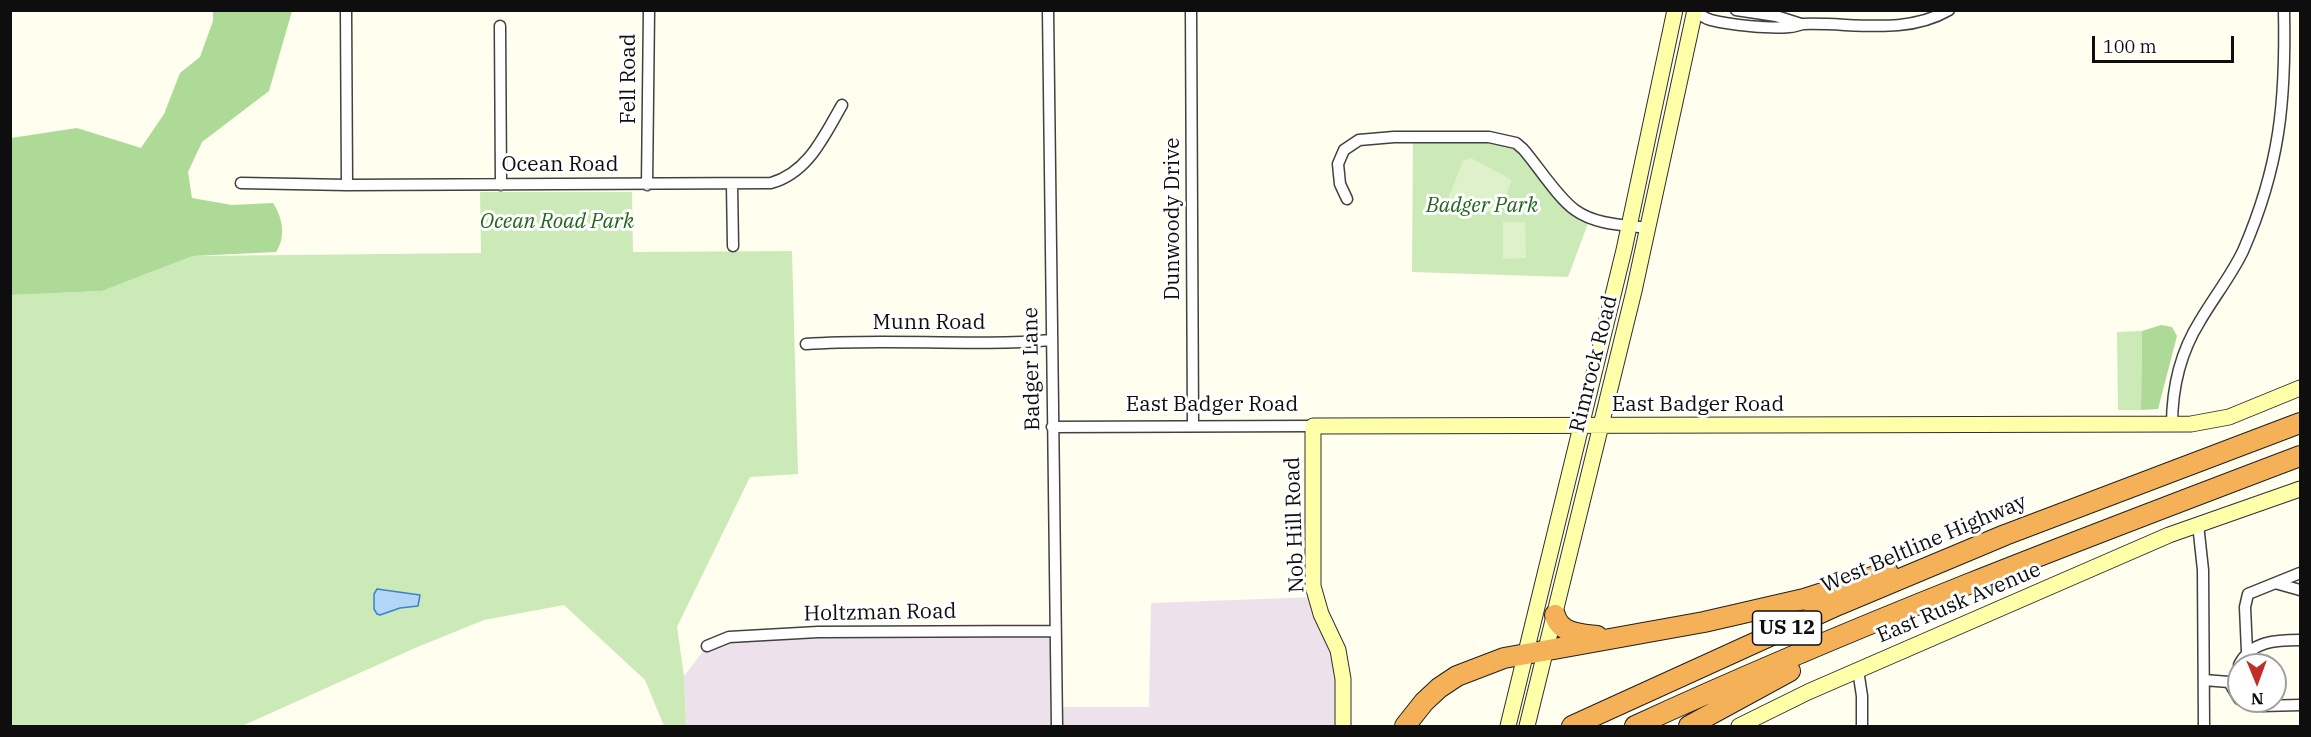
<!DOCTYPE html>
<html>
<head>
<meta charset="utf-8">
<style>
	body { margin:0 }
	#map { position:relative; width:2311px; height:737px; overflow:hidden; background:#fffeef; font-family:"IBM Plex Serif",serif }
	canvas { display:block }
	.frame { position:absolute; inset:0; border:12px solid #0e0e0e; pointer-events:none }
	.north { position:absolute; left:2227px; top:653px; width:60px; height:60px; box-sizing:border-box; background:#fff; border:2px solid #9f9f9f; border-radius:50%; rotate:179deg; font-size:16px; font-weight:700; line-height:24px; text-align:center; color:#0e0e0e }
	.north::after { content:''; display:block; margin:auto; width:21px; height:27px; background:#bf2f25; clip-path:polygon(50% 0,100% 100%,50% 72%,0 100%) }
	.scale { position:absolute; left:2092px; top:36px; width:142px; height:27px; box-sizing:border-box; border:3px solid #0e0e0e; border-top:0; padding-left:8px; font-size:18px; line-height:21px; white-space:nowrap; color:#0e0e0e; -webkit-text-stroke:4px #fff; paint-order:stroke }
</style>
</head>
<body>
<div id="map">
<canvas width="2311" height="737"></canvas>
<div class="frame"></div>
<div class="north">N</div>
<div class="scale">100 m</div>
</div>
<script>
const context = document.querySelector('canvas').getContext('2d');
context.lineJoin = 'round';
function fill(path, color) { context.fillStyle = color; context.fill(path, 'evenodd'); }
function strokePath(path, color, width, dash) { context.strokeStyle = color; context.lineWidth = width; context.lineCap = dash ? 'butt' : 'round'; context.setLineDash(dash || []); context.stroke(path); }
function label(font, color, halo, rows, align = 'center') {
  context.font = font + ' "IBM Plex Serif",serif'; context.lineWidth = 6; context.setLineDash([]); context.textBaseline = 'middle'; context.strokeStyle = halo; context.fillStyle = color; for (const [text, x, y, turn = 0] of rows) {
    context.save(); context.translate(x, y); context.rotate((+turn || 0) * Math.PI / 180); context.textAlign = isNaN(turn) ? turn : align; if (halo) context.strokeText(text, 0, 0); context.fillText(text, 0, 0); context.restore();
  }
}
const industrial = new Path2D(`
	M 1316,597 L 1338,650 L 1343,726 L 686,726 L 684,676 L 707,646 L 729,637 L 1055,631 L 1056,709 L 1062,707 L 1149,707 L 1151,603 Z`);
const green = new Path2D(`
	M 1413,137 L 1516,143 L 1590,218 L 1568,277 L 1412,272 Z
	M 480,192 L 632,192 L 633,252 L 792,251 L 798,474 L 750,477 L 677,627 L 684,676 L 686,726 L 664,726 L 645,680 L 564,605 L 484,620 L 415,648 L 242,726 L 11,726 L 10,295 L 102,291 L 193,256 L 481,253 ZM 389,590 L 399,593 L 414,593 L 418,606 L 400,608 L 383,613 L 374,610 L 375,603 Z
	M 2142,331 L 2141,410 L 2118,410 L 2117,332 Z`);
const forest = new Path2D(`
	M 213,11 L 292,11 L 269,91 L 202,142 L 188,172 L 192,198 L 232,205 L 273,203 C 283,218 286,238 276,252 L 193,256 L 102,291 L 11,295 L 11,138 L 77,128 L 141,148 L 164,114 L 180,73 L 200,57 L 213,21 Z
	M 2161,325 L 2172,327 L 2177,336 L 2158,409 L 2141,410 L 2142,331 Z`);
const pitch = new Path2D(`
	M 1471,158 L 1512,180 C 1499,216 1479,224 1448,199 L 1463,161 Z
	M 1503,222 L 1525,222 L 1526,258 L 1503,259 Z`);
const water = new Path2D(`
	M 377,589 L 420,595 L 418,606 L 400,608 L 380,615 L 377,614 L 374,609 L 374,594 Z`);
const street = new Path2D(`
	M 346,10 L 347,185
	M 1048,10 L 1057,726
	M 1191,10 L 1193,426
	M 1736,10 L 1776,16 L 1801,24
	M 1695,12 C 1700,14 1705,19 1711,20 C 1730,25 1770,29 1789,27 C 1794,27 1798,25 1803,24 C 1851,22 1904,36 1949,10
	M 500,26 L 501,185
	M 241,183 L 347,185 L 771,183 C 808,173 824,136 842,105
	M 647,185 L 649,10
	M 732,185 L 733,246
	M 1347,199 L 1340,184 L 1338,164 L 1344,150 L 1359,140 L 1394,137 L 1489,137 L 1516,143 L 1523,149 C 1538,166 1557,197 1575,210 C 1596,225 1624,225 1648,228
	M 806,344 C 888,338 970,347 1052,340
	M 2172,425 C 2172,387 2180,353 2200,321 C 2214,297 2231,276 2243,251 C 2280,166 2286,101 2284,10
	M 1052,427 L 1313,426
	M 2198,524 L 2203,570 L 2204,726
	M 2275,583 L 2300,590
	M 707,646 L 729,637 L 818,632 L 1055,631
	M 2247,652 L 2245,607 L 2248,594 L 2300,573
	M 2239,665 C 2251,641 2276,640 2300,640
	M 1858,670 L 1862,696 L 1862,726
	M 2204,680 L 2229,682
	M 2229,682 L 2239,699
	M 2243,701 L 2262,706 L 2300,705`);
const secondary = new Path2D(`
	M 1343,726 L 1343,679 L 1338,650 L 1321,614 L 1313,586 L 1313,426 L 2191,424 L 2229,417 L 2300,388
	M 1508,726 L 1624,250 L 1675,10
	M 1527,726 L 1634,291 L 1695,10
	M 1739,726 L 1808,692 L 2169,535 L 2300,489`);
const highway = new Path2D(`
	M 1555,615 C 1560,634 1581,634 1597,636
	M 1405,726 L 1424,702 L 1439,688 L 1457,676 L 1504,658 L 1704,622 L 1804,599 L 1888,572
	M 1572,726 L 1838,605 L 2005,535 L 2300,423
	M 1635,726 C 1852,626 2076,541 2300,456
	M 1689,726 L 1790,671`);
const shields = [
	[1787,628,69]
];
const shieldNames = [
	["US 12",1787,628]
];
const streetNames = [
	["Fell Road",629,79,-90],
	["Ocean Road",560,165],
	["Dunwoody Drive",1173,219,-90],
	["Munn Road",929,323],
	["Rimrock Road",1594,364,-76],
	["Badger Lane",1032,369,-91],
	["East Badger Road",1212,405],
	["East Badger Road",1698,405],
	["Nob Hill Road",1295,525,-92],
	["West Beltline Highway",1924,544,-23],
	["East Rusk Avenue",1959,603,-23],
	["Holtzman Road",880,613,-1]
];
const parkNames = [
	["Badger Park",1482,206],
	["Ocean Road Park",557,222]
];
fill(industrial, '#ede2ec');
fill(green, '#cceab8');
fill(forest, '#aeda97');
fill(pitch, '#dff1ca');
fill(water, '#b3d6f6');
strokePath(water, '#3a82ce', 1.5);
strokePath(street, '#414141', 13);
strokePath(secondary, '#303030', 17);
strokePath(highway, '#1f1f1f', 22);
strokePath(street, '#fff', 10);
strokePath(secondary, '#ffa', 15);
strokePath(highway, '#f5b157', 20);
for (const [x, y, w] of shields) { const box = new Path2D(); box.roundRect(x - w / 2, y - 17, w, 34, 4.5); context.fillStyle = '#fff'; context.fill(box); strokePath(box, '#0e0e0e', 1.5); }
label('bold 20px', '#0e0e0e', null, shieldNames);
label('21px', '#0e0e0e', '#fff', streetNames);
label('italic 21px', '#24661d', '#fff', parkNames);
</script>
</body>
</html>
